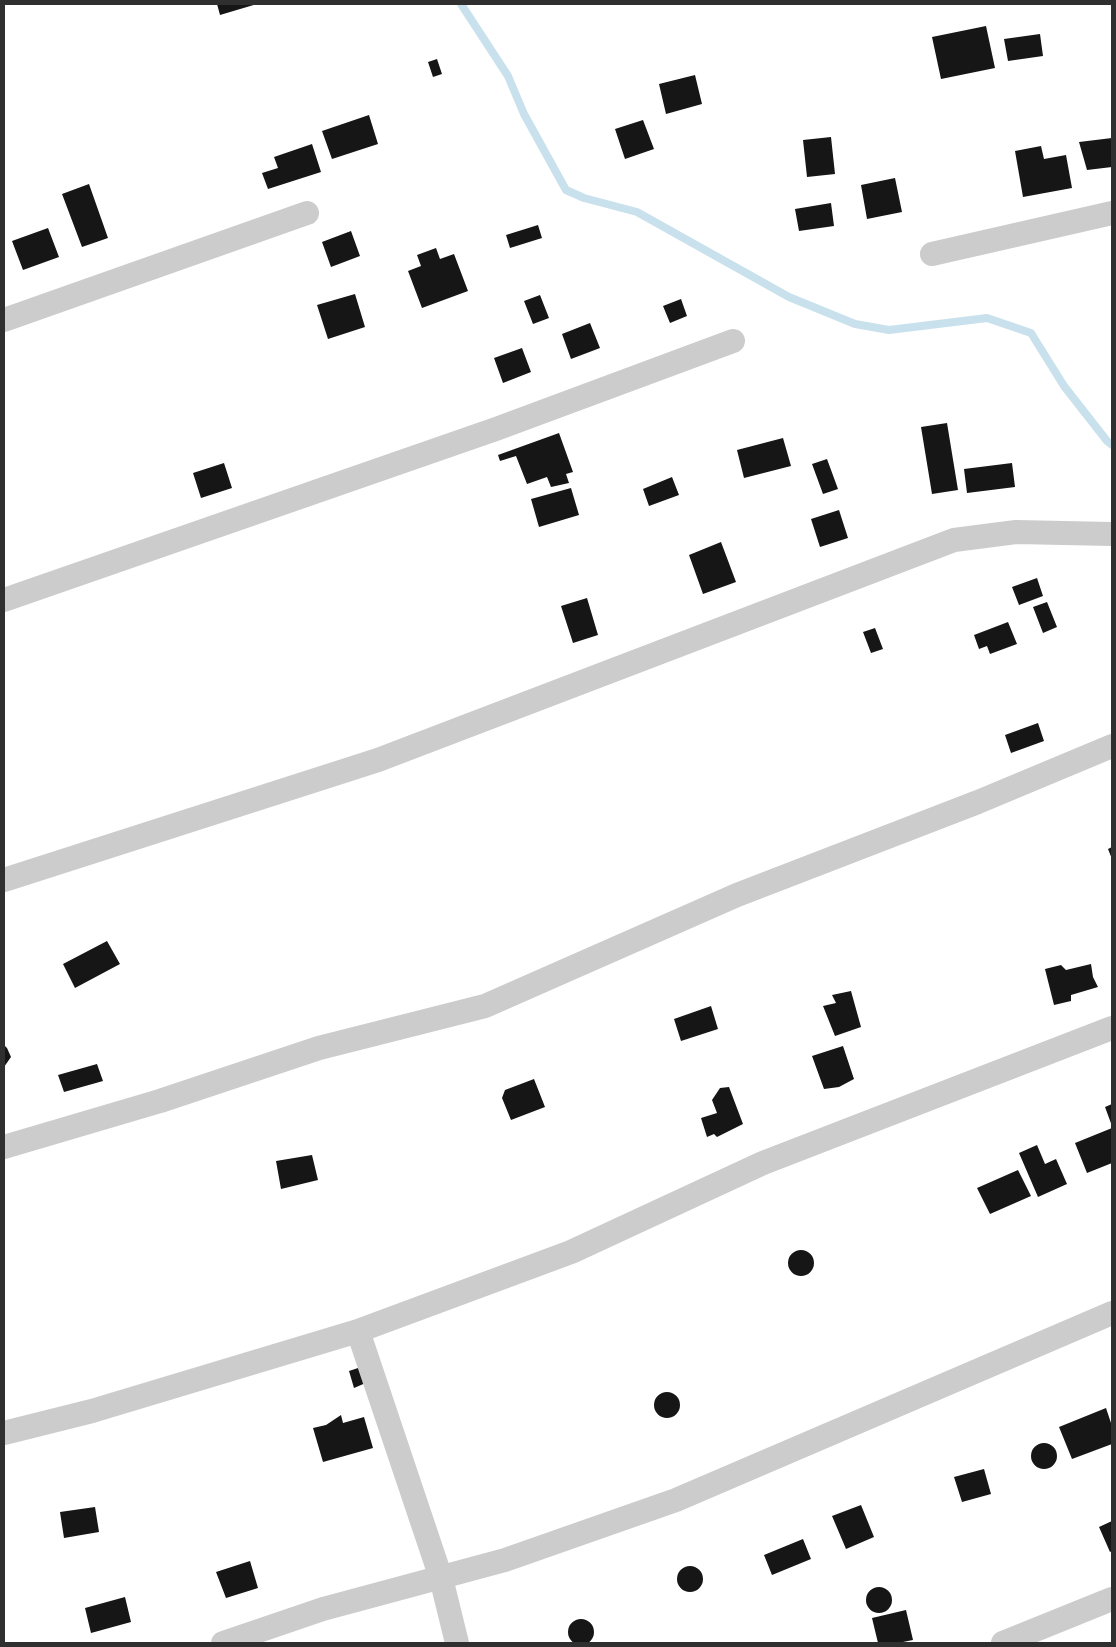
<!DOCTYPE html>
<html>
<head>
<meta charset="utf-8">
<style>
	body { margin:0 }
	#map { position:relative; width:1116px; height:1647px; overflow:hidden; background:#fff; font-family:"Golos Text",sans-serif }
	canvas { display:block }
	.frame { position:absolute; inset:0; border:5px solid #2f2f2f; pointer-events:none }
</style>
</head>
<body>
<div id="map">
<canvas width="1116" height="1647"></canvas>
<div class="frame"></div>
</div>
<script>
const context = document.querySelector('canvas').getContext('2d');
context.lineJoin = 'round';
function strokePath(path, color, width, dash) { context.strokeStyle = color; context.lineWidth = width; context.lineCap = dash ? 'butt' : 'round'; context.setLineDash(dash || []); context.stroke(path); }
function fill(path, color) { context.fillStyle = color; context.fill(path, 'evenodd'); }
const stream = new Path2D(`
	M 461,4 L 508,76 L 524,114 L 566,190 L 584,198 L 637,212 L 789,297 L 855,324 L 889,330 L 987,318 L 1031,333 L 1064,386 L 1107,441 L 1112,445`);
const building = new Path2D(`
	M 217,4 L 257,4 L 220,15 Z
	M 986,26 L 995,68 L 941,79 L 932,37 Z
	M 1040,34 L 1043,56 L 1008,61 L 1004,39 Z
	M 437,59 L 442,74 L 433,77 L 428,62 Z
	M 695,75 L 702,104 L 666,114 L 659,84 Z
	M 369,115 L 378,144 L 332,159 L 322,131 Z
	M 643,120 L 654,149 L 625,159 L 615,129 Z
	M 831,137 L 835,174 L 807,177 L 803,140 Z
	M 1112,138 L 1112,167 L 1087,170 L 1079,142 Z
	M 312,144 L 321,172 L 268,189 L 262,173 L 278,168 L 274,157 Z
	M 1041,146 L 1044,159 L 1066,155 L 1072,188 L 1023,197 L 1015,151 Z
	M 895,178 L 902,212 L 867,219 L 861,185 Z
	M 89,184 L 108,238 L 82,247 L 62,194 Z
	M 831,203 L 834,226 L 799,231 L 795,209 Z
	M 538,225 L 542,238 L 510,248 L 506,235 Z
	M 48,228 L 59,257 L 23,270 L 12,241 Z
	M 351,231 L 360,256 L 331,267 L 322,242 Z
	M 436,248 L 440,259 L 454,254 L 468,291 L 422,308 L 408,271 L 421,266 L 417,255 Z
	M 355,294 L 365,327 L 328,339 L 317,305 Z
	M 540,295 L 549,318 L 533,324 L 524,301 Z
	M 681,299 L 687,316 L 670,323 L 663,306 Z
	M 590,323 L 600,348 L 571,359 L 562,334 Z
	M 522,348 L 531,372 L 503,383 L 494,358 Z
	M 947,423 L 958,490 L 932,494 L 921,427 Z
	M 559,433 L 573,472 L 566,474 L 569,483 L 551,487 L 547,477 L 527,484 L 516,456 L 500,461 L 498,455 Z
	M 783,438 L 791,466 L 744,478 L 737,450 Z
	M 827,459 L 838,489 L 823,494 L 812,464 Z
	M 224,463 L 232,488 L 201,498 L 193,473 Z
	M 1012,463 L 1015,487 L 967,493 L 964,469 Z
	M 672,477 L 679,495 L 649,506 L 643,489 Z
	M 571,488 L 579,515 L 539,527 L 531,499 Z
	M 839,510 L 848,538 L 820,547 L 811,519 Z
	M 721,542 L 736,582 L 703,594 L 689,555 Z
	M 1037,578 L 1043,596 L 1019,605 L 1012,587 Z
	M 587,598 L 598,635 L 573,643 L 561,606 Z
	M 1047,602 L 1057,627 L 1043,633 L 1033,607 Z
	M 1008,622 L 1017,644 L 990,654 L 987,646 L 979,649 L 974,635 Z
	M 875,628 L 883,649 L 871,653 L 863,632 Z
	M 1038,723 L 1044,741 L 1011,753 L 1005,735 Z
	M 1112,847 L 1112,859 L 1108,849 Z
	M 107,941 L 120,964 L 75,988 L 63,964 Z
	M 1091,964 L 1093,977 L 1098,987 L 1071,995 L 1071,1001 L 1054,1005 L 1045,969 L 1061,965 L 1066,970 Z
	M 851,991 L 861,1027 L 835,1036 L 823,1006 L 836,1003 L 832,995 Z
	M 711,1006 L 718,1029 L 681,1041 L 674,1019 Z
	M 4,1045 L 7,1048 L 11,1057 L 4,1067 Z
	M 843,1046 L 854,1079 L 839,1087 L 824,1089 L 812,1056 Z
	M 97,1064 L 103,1081 L 64,1092 L 58,1075 Z
	M 534,1079 L 545,1107 L 511,1120 L 502,1098 L 505,1090 Z
	M 729,1087 L 743,1124 L 717,1137 L 714,1134 L 707,1137 L 701,1118 L 717,1113 L 712,1100 L 720,1088 Z
	M 1112,1104 L 1112,1126 L 1105,1107 Z
	M 1112,1128 L 1112,1163 L 1087,1173 L 1075,1143 Z
	M 1037,1145 L 1045,1164 L 1056,1159 L 1067,1184 L 1038,1197 L 1019,1153 Z
	M 312,1155 L 318,1180 L 281,1189 L 276,1161 Z
	M 1018,1170 L 1031,1196 L 990,1214 L 977,1188 Z
	M788 1263a13 13 0 1 1 26 0a13 13 0 1 1-26 0Z
	M 364,1366 L 368,1382 L 354,1388 L 349,1371 Z
	M654 1405a13 13 0 1 1 26 0a13 13 0 1 1-26 0Z
	M 1106,1408 L 1112,1426 L 1112,1444 L 1072,1459 L 1059,1427 Z
	M 341,1415 L 343,1423 L 364,1417 L 373,1448 L 323,1462 L 313,1428 L 326,1425 Z
	M1031 1456a13 13 0 1 1 26 0a13 13 0 1 1-26 0Z
	M 984,1469 L 991,1494 L 962,1502 L 954,1477 Z
	M 861,1505 L 874,1537 L 846,1549 L 832,1516 Z
	M 95,1507 L 99,1532 L 64,1538 L 60,1512 Z
	M 1112,1521 L 1112,1551 L 1110,1552 L 1099,1527 Z
	M 803,1539 L 811,1559 L 772,1575 L 764,1555 Z
	M 250,1561 L 258,1588 L 226,1598 L 216,1572 Z
	M677 1579a13 13 0 1 1 26 0a13 13 0 1 1-26 0Z
	M866 1600a13 13 0 1 1 26 0a13 13 0 1 1-26 0Z
	M 125,1597 L 131,1622 L 91,1633 L 85,1608 Z
	M 906,1610 L 913,1640 L 898,1643 L 878,1643 L 872,1618 Z
	M568 1632a13 13 0 1 1 26 0a13 13 0 1 1-26 0Z`);
const minor = new Path2D(`
	M 932,254 L 1112,213
	M 4,320 L 307,213
	M 4,600 L 496,429 L 733,341
	M 4,880 L 378,760 L 954,540 L 1016,532 L 1112,534
	M 4,1147 L 160,1101 L 319,1048 L 485,1006 L 737,895 L 978,802 L 1112,746
	M 358,1331 L 441,1578 L 457,1643
	M 4,1433 L 92,1411 L 358,1331 L 571,1252 L 763,1163 L 1112,1028
	M 223,1643 L 323,1609 L 505,1560 L 676,1500 L 1112,1313
	M 1003,1643 L 1112,1599`);
strokePath(stream, '#c9e1ec', 8);
fill(building, '#161616');
strokePath(minor, '#ccc', 24);
</script>
</body>
</html>
